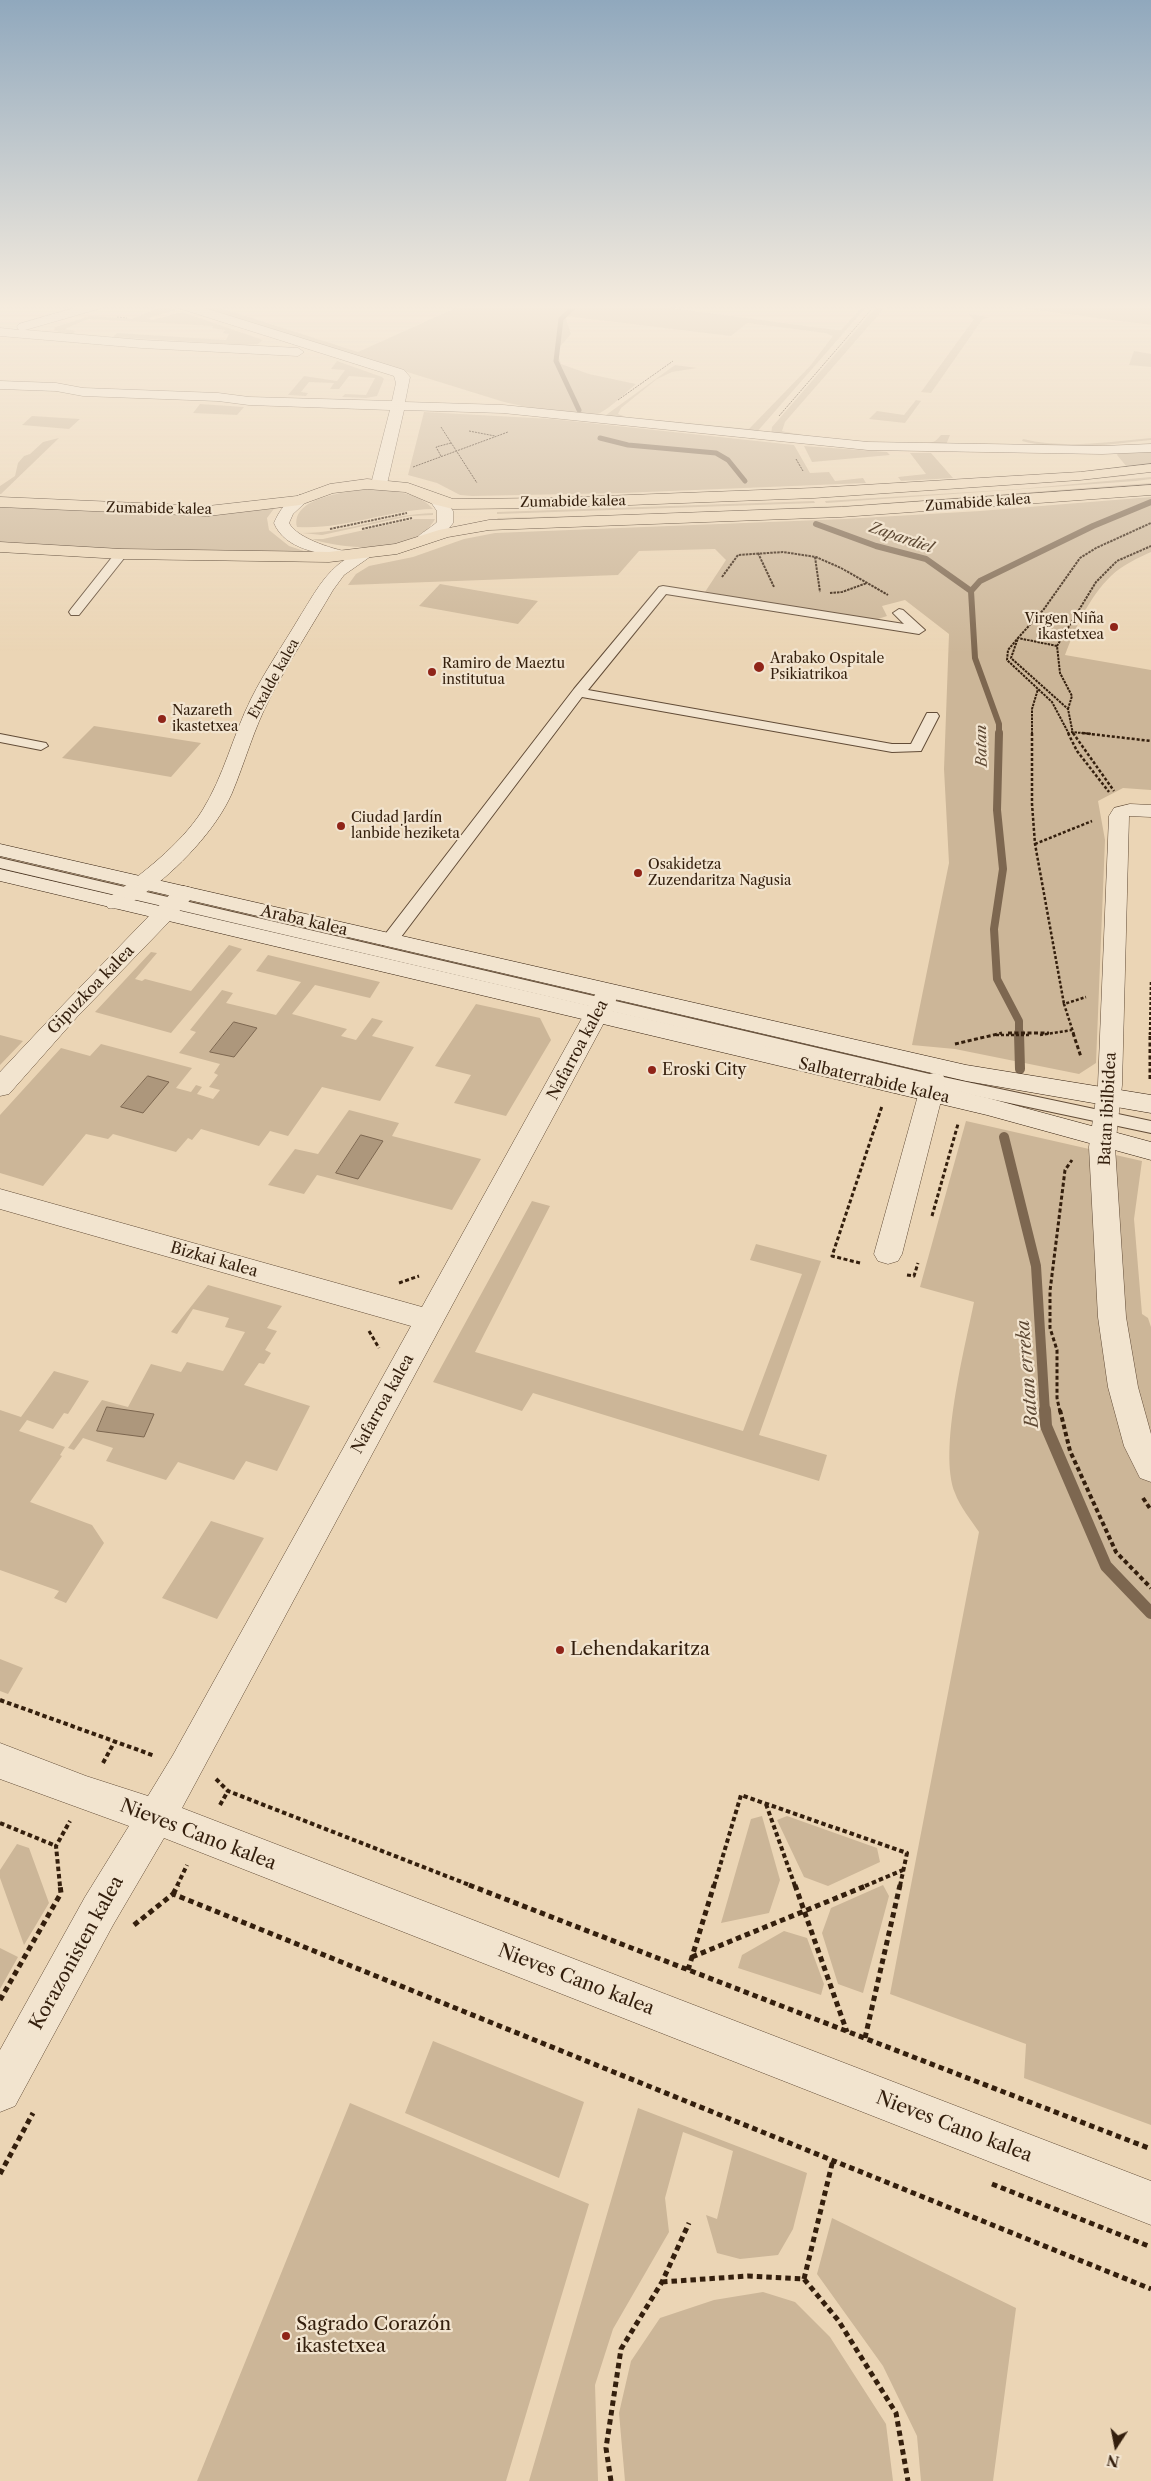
<!DOCTYPE html>
<html>
<head>
<meta charset="utf-8">
<style>
	body { margin:0 }
	#map { position:relative; width:1151px; height:2481px; overflow:hidden; background:#ebd5b5; font-family:"Libre Caslon Text",serif }
	canvas { display:block }
	.north { position:absolute; left:1091px; top:2421px; width:50px; height:50px; -webkit-text-stroke:4px #f2e4cf; paint-order:stroke; rotate:191deg; font-size:14px; font-weight:700; line-height:20px; text-align:center; color:#341f0d }
	.north::after { content:''; display:block; margin:auto; width:18px; height:22px; background:#341f0d; clip-path:polygon(50% 0,100% 100%,50% 72%,0 100%) }
</style>
</head>
<body>
<div id="map">
<canvas width="1151" height="2481"></canvas>
<div class="north">N</div>
</div>
<script>
const context = document.querySelector('canvas').getContext('2d');
context.lineJoin = 'round';
function fill(path, color) { context.fillStyle = color; context.fill(path, 'evenodd'); }
function strokePath(path, color, width, dash) { context.strokeStyle = color; context.lineWidth = width; context.lineCap = dash ? 'butt' : 'round'; context.setLineDash(dash || []); context.stroke(path); }
function label(font, color, halo, rows, align = 'center') {
  context.font = font + ' "Libre Caslon Text",serif'; context.lineWidth = 4.5; context.setLineDash([]); context.textBaseline = 'middle'; context.strokeStyle = halo; context.fillStyle = color; for (const [text, x, y, turn = 0] of rows) {
    context.save(); context.translate(x, y); context.rotate((+turn || 0) * Math.PI / 180); context.textAlign = isNaN(turn) ? turn : align; if (halo) context.strokeText(text, 0, 0); context.fillText(text, 0, 0); context.restore();
  }
}
const green = new Path2D(`
	M 147,305 L 162,305 L 177,310 L 147,318 L 152,320 L 182,312 L 263,340 L 258,344 L 246,345 L 113,337 L 117,333 L 226,340 L 229,334 L 223,333 L 225,330 L 212,328 L 213,326 L 88,319 L 65,329 L 76,331 L 72,334 L 54,331 L 55,327 L 91,316 L 132,319 L 158,308 Z
	M 191,305 L 211,305 L 358,352 L 462,305 L 649,305 L 836,330 L 841,330 L 864,305 L 868,305 L 756,433 L 608,418 L 606,415 L 675,365 L 697,368 L 672,372 L 657,379 L 621,408 L 618,414 L 626,417 L 749,429 L 810,366 L 833,336 L 825,333 L 747,323 L 731,336 L 565,316 L 571,334 L 557,350 L 561,364 L 589,374 L 636,384 C 625,393 613,406 600,413 C 585,421 523,406 504,402 Z
	M 878,305 L 887,305 L 785,422 L 782,431 C 803,437 920,449 935,441 C 938,439 939,437 941,435 L 950,435 L 946,445 L 902,445 L 771,435 L 772,427 Z
	M 998,305 L 1151,305 L 1151,325 Z
	M 968,314 L 989,317 L 982,320 L 931,393 L 921,392 L 974,319 Z
	M 1134,351 L 1151,354 L 1151,367 L 1129,365 Z
	M 337,361 L 382,377 L 384,379 L 377,396 L 366,398 L 342,397 L 345,394 L 366,395 L 375,378 L 349,376 L 339,389 L 330,389 L 334,383 L 309,382 L 301,392 L 308,393 L 306,396 L 288,395 L 304,376 L 337,381 L 345,370 L 331,369 Z
	M 916,400 L 921,401 L 905,423 L 869,419 L 877,411 L 904,415 Z
	M 200,404 L 244,407 L 237,415 L 193,413 Z
	M 424,412 L 552,419 L 794,445 L 810,473 L 829,472 L 835,481 L 863,478 L 866,483 L 622,493 L 472,496 L 460,495 L 437,483 L 408,475 Z
	M 32,416 L 80,419 L 69,429 L 22,425 Z
	M 59,438 L 1,494 L 0,494 L 0,486 L 15,476 L 18,463 L 24,456 L 30,454 L 43,442 Z
	M 1151,438 L 1151,440 C 1110,444 1063,452 1022,441 L 1023,439 C 1065,449 1108,442 1151,438 Z
	M 804,446 L 887,452 L 890,455 L 812,462 Z
	M 1151,451 L 1151,465 L 1127,467 L 1117,455 L 1118,453 Z
	M 910,453 L 931,453 L 953,478 L 901,481 L 898,477 L 926,474 Z
	M 1151,471 L 1126,476 L 1083,480 L 823,497 Z
	M 1151,477 L 1151,479 L 1136,481 L 826,503 L 825,501 L 1019,489 Z
	M 1151,483 L 1151,485 L 823,508 L 499,520 L 497,518 L 652,514 L 859,505 Z
	M 372,489 C 394,491 418,492 433,509 C 387,510 343,530 297,527 C 290,496 352,491 372,489 Z
	M 1151,497 L 1151,552 C 1138,558 1122,565 1111,576 C 1090,596 1075,628 1065,655 L 1151,670 L 1151,790 L 1123,788 L 1098,801 L 1105,840 L 1096,1063 L 1079,1074 L 955,1049 L 912,1045 L 949,863 L 944,769 L 949,634 L 905,600 L 882,606 L 887,616 L 875,620 L 705,592 L 726,560 L 715,549 L 639,551 L 618,575 L 348,585 L 356,574 L 369,566 L 413,557 L 464,539 L 495,533 L 844,519 L 980,511 Z
	M 814,501 L 815,503 L 497,514 L 497,512 Z
	M 0,505 L 68,509 L 276,506 L 267,518 L 269,530 L 289,546 L 307,552 L 114,549 L 0,542 Z
	M 433,513 L 433,515 L 410,516 L 322,535 L 302,533 C 347,533 388,514 433,513 Z
	M 415,519 L 435,519 C 416,555 344,550 312,539 L 323,539 Z
	M 440,584 L 538,601 L 518,624 L 419,606 Z
	M 94,726 L 201,743 L 171,777 L 62,758 Z
	M 229,945 L 242,949 L 171,1033 L 95,1012 L 151,952 L 157,953 L 135,979 L 142,981 L 145,979 L 191,991 Z
	M 268,955 L 380,982 L 370,998 L 315,985 L 292,1014 L 347,1029 L 341,1036 L 356,1040 L 372,1018 L 383,1021 L 372,1036 L 414,1047 L 380,1101 L 322,1087 L 288,1136 L 270,1131 L 259,1146 L 201,1129 L 192,1140 L 188,1138 L 176,1152 L 113,1134 L 108,1139 L 86,1134 L 43,1186 L 0,1173 L 0,1115 L 61,1048 L 90,1056 L 101,1044 L 192,1068 L 176,1088 L 191,1092 L 196,1085 L 202,1087 L 197,1094 L 213,1099 L 220,1090 L 209,1087 L 218,1075 L 214,1073 L 220,1064 L 179,1053 L 196,1032 L 190,1030 L 222,990 L 233,993 L 226,1003 L 276,1015 L 301,982 L 256,971 Z
	M 476,1004 L 540,1018 L 551,1040 L 506,1116 L 454,1103 L 471,1075 L 435,1066 Z
	M 0,1035 L 23,1041 L 0,1065 Z
	M 349,1110 L 399,1123 L 392,1136 L 481,1159 L 452,1210 L 317,1175 L 304,1194 L 268,1185 L 295,1149 L 318,1154 Z
	M 966,1121 L 1142,1161 L 1134,1219 L 1142,1314 L 1148,1318 L 1151,1327 L 1151,2125 L 1024,2078 L 1026,2044 L 890,1994 L 979,1532 C 971,1520 960,1507 955,1493 C 938,1451 965,1348 974,1302 L 920,1287 Z
	M 532,1201 L 550,1206 L 475,1352 L 743,1431 L 802,1274 L 750,1260 L 756,1244 L 821,1261 L 759,1435 L 827,1455 L 819,1481 L 533,1393 L 522,1411 L 433,1382 Z
	M 208,1285 L 282,1306 L 267,1328 L 277,1331 L 265,1350 L 271,1353 L 264,1364 L 259,1363 L 244,1385 L 310,1406 L 277,1471 L 246,1461 L 234,1480 L 178,1462 L 166,1480 L 106,1461 L 113,1448 L 83,1438 L 74,1450 L 68,1448 L 102,1400 L 128,1407 L 151,1364 L 181,1372 L 187,1362 L 223,1371 L 245,1332 L 225,1327 L 229,1318 L 193,1309 L 177,1334 L 171,1332 Z
	M 54,1371 L 89,1381 L 68,1414 L 64,1413 L 53,1429 L 27,1420 L 19,1431 L 65,1447 L 60,1455 L 62,1456 L 30,1502 L 92,1525 L 104,1543 L 66,1603 L 54,1598 L 59,1591 L 0,1570 L 0,1410 L 21,1417 Z
	M 211,1521 L 264,1538 L 217,1619 L 162,1598 Z
	M 0,1659 L 23,1668 L 8,1694 L 0,1691 Z
	M 762,1816 L 780,1880 L 769,1913 L 721,1923 L 751,1819 Z
	M 787,1816 L 877,1848 L 880,1862 L 828,1886 L 804,1877 L 777,1820 Z
	M 17,1844 L 29,1848 L 49,1903 L 24,1945 L 0,1878 L 0,1870 Z
	M 883,1885 L 889,1896 L 863,1993 L 838,1984 L 822,1933 L 831,1908 Z
	M 784,1931 L 807,1938 L 824,1984 L 821,1995 L 738,1968 L 742,1955 Z
	M 0,1948 L 18,1957 L 0,1989 Z
	M 433,2041 L 584,2102 L 559,2178 L 405,2113 Z
	M 350,2103 L 589,2204 L 506,2481 L 197,2481 Z
	M 638,2108 L 807,2173 L 793,2229 L 778,2255 L 740,2259 L 717,2253 L 706,2215 L 717,2219 L 733,2151 L 683,2132 L 665,2198 L 669,2232 L 613,2329 L 595,2385 L 598,2481 L 529,2481 Z
	M 832,2218 L 1016,2308 L 993,2481 L 921,2481 L 917,2436 L 883,2366 L 817,2274 Z
	M 763,2292 L 795,2302 L 830,2337 L 886,2424 L 893,2481 L 625,2481 L 619,2413 L 631,2361 L 660,2318 L 714,2300 Z`);
const water = new Path2D(`
	M 234,1022 L 257,1028 L 234,1057 L 210,1052 Z
	M 148,1076 L 169,1082 L 143,1113 L 121,1107 Z
	M 361,1135 L 383,1141 L 358,1179 L 336,1173 Z
	M 107,1407 L 154,1414 L 144,1437 L 97,1431 Z`);
const streamFar4 = new Path2D(`
	M 569,305 L 575,306 L 561,319 L 556,361 L 579,410
	M 600,438 L 628,445 L 716,453 L 728,460 L 745,481`);
const streamFar3 = new Path2D(`
	M 816,524 L 876,546 L 926,559 L 971,591
	M 999,734 L 999,724 L 975,658 L 971,591 L 980,581 L 1093,526 L 1151,502`);
const streamFar2 = new Path2D(`
	M 999,733 L 997,810 L 1003,869 L 994,929 L 997,979 L 1019,1021 L 1019,1035`);
const streamFar1 = new Path2D(`
	M 1019,1033 L 1020,1069
	M 1004,1137 L 1036,1266 L 1045,1412`);
const stream = new Path2D(`
	M 1045,1410 L 1046,1426 L 1106,1566 L 1151,1613`);
const pathFar5 = new Path2D(`
	M 117,317 L 127,318
	M 618,400 L 673,361
	M 779,416 L 875,305
	M 441,427 L 477,483
	M 469,431 L 495,436
	M 441,456 L 436,447 L 451,443
	M 796,459 L 803,471
	M 413,467 L 508,432`);
const pathFar4 = new Path2D(`
	M 330,529 L 407,513
	M 362,529 L 412,518
	M 758,553 L 774,587
	M 815,557 L 820,592
	M 722,577 L 738,555 L 783,552 L 816,557 L 841,568 L 888,595
	M 830,593 L 842,592 L 867,583
	M 1057,646 L 1018,638 L 1008,650 L 1007,660 L 1052,702 L 1069,734
	M 1068,709 L 1072,696 L 1060,673 L 1057,646 L 1096,582 L 1117,561 L 1151,546
	M 1071,732 L 1093,734
	M 1032,734 L 1032,709 L 1038,689
	M 1073,734 L 1068,709 L 1011,658 L 1018,638 L 1044,609 L 1080,558 L 1096,548 L 1151,523`);
const pathFar3 = new Path2D(`
	M 1032,733 L 1032,804 L 1035,844 L 1064,1004
	M 1068,733 L 1077,751 L 1109,792
	M 1073,733 L 1114,791
	M 1082,733 L 1151,741
	M 1035,844 L 1092,821
	M 996,1035 L 1029,1035
	M 1040,1035 L 1072,1030
	M 1074,1035 L 1064,1004 L 1086,997
	M 1150,1035 L 1151,980`);
const pathFar2 = new Path2D(`
	M 1008,1033 L 1049,1033
	M 1073,1033 L 1081,1057
	M 955,1044 L 1002,1033
	M 1150,1079 L 1150,1033
	M 932,1216 L 958,1124
	M 860,1263 L 832,1256 L 882,1106
	M 907,1275 L 914,1276 L 918,1263
	M 399,1283 L 419,1276
	M 369,1331 L 379,1348
	M 1060,1412 L 1057,1398 L 1057,1350 L 1050,1328 L 1050,1291 L 1065,1170 L 1072,1160`);
const pathFar1 = new Path2D(`
	M 1060,1410 L 1070,1451 L 1116,1552 L 1151,1588
	M 1143,1498 L 1151,1510
	M 0,1700 L 155,1756
	M 103,1763 L 115,1741
	M 216,1779 L 228,1791 L 472,1886
	M 766,1804 L 795,1886
	M 220,1805 L 228,1791
	M 0,1823 L 56,1846
	M 60,1886 L 56,1846 L 70,1821
	M 177,1886 L 187,1865
	M 714,1886 L 741,1795 L 907,1853 L 900,1886
	M 865,1886 L 903,1870`);
const path = new Path2D(`
	M 469,1885 L 1151,2149
	M 795,1885 L 847,2032
	M 173,1894 L 178,1885
	M 134,1925 L 173,1894 L 1151,2289
	M 692,1957 L 868,1885
	M 688,1970 L 714,1885
	M 0,2000 L 61,1893 L 60,1885
	M 865,2038 L 900,1885
	M 0,2174 L 33,2113
	M 992,2184 L 1151,2247
	M 804,2279 L 833,2160
	M 662,2282 L 748,2276 L 804,2279 L 838,2320 L 896,2413 L 908,2481
	M 611,2481 L 606,2448 L 621,2349 L 662,2282 L 689,2223`);
const lane = new Path2D(`
	M 121,550 L 125,551 L 125,557 L 79,615 L 71,615 L 69,612 L 71,609 L 117,551 Z
	M 663,586 L 904,624 L 893,613 L 899,609 L 903,610 L 925,630 L 919,634 L 666,594 L 588,690 L 892,744 L 911,744 L 927,713 L 937,713 L 939,716 L 921,751 L 892,752 L 582,697 L 395,945 L 383,945 L 381,941 L 383,937 L 574,689 L 659,587 Z
	M 0,734 L 46,743 L 48,746 L 41,750 L 0,742 Z
	M 0,858 L 934,1075 L 1151,1121 L 1151,1133 L 934,1087 L 0,868 Z`);
const street = new Path2D(`
	M 84,305 L 104,305 L 102,308 L 25,330 L 142,340 L 298,348 L 304,352 L 298,356 L 142,348 L 0,336 L 0,328 L 19,330 L 17,327 L 19,324 Z
	M 176,305 L 195,305 L 404,370 L 410,377 L 405,402 L 503,405 L 868,442 L 1102,446 L 1151,444 L 1151,452 L 1102,454 L 868,450 L 503,413 L 404,410 L 387,484 L 379,489 L 371,484 L 390,410 L 249,405 L 218,401 L 83,396 L 56,391 L 0,389 L 0,381 L 56,383 L 83,388 L 218,393 L 249,397 L 392,401 L 396,383 L 394,376 L 178,308 Z
	M 300,495 L 308,500 L 293,514 L 289,523 C 297,539 338,551 355,553 C 358,553 363,550 366,549 L 374,554 L 344,575 L 333,590 C 312,626 289,661 270,698 C 254,728 245,762 232,793 C 216,830 177,870 145,893 C 133,901 123,911 108,908 L 105,903 L 108,898 C 140,876 181,844 202,811 C 224,776 233,735 251,699 C 265,671 283,645 299,618 C 313,596 324,573 346,559 C 320,553 285,550 274,523 C 279,511 287,499 300,495 Z
	M 438,496 L 443,498 L 453,511 L 453,523 C 445,534 432,547 417,543 L 415,540 C 420,533 431,528 437,522 L 437,511 L 430,501 Z
	M 1130,804 L 1151,805 L 1151,817 L 1129,816 L 1122,1085 L 1115,1147 L 1126,1317 L 1138,1387 L 1151,1434 L 1151,1482 L 1140,1478 L 1124,1446 L 1108,1387 L 1098,1317 L 1089,1147 L 1098,1085 L 1109,816 L 1114,808 Z
	M 184,886 L 192,888 L 195,893 L 192,898 L 77,1017 L 9,1094 L 0,1096 L 0,1072 L 61,1007 L 176,888 Z
	M 609,984 L 617,986 L 621,991 L 182,1808 L 1151,2181 L 1151,2225 L 164,1838 L 113,1925 L 15,2106 L 0,2112 L 0,2050 L 85,1897 L 129,1826 L 0,1779 L 0,1743 L 86,1776 L 148,1796 L 173,1755 L 411,1326 L 0,1209 L 0,1189 L 422,1307 L 597,991 L 601,986 Z
	M 934,1073 L 943,1075 L 946,1081 L 902,1254 L 898,1261 L 888,1264 L 878,1261 L 874,1254 L 922,1081 L 925,1075 Z`);
const secondary = new Path2D(`
	M 0,844 L 966,1065 L 1151,1095 L 1151,1113 L 966,1081 L 0,856 Z
	M 0,869 L 988,1098 L 1151,1142 L 1151,1160 L 987,1115 L 0,881 Z`);
const primary = new Path2D(`
	M 1151,464 L 1151,472 L 1080,480 L 814,498 L 551,508 L 453,509 L 433,504 L 405,492 L 367,489 L 333,493 L 300,505 L 208,516 L 0,507 L 0,497 L 208,506 L 297,496 L 330,484 L 367,479 L 408,483 L 453,499 L 551,498 L 814,488 L 1080,472 Z
	M 1151,485 L 1151,495 L 841,517 L 489,530 L 448,537 L 397,554 L 329,562 L 121,559 L 0,552 L 0,542 L 121,549 L 329,552 L 395,544 L 439,530 L 489,520 L 841,507 Z`);
const markers = [
	[1114,627,5,"#8f2418"],
	[759,667,6,"#8f2418"],
	[432,672,5,"#8f2418"],
	[162,719,5,"#8f2418"],
	[341,826,5,"#8f2418"],
	[638,873,5,"#8f2418"],
	[652,1070,5,"#8f2418"],
	[560,1650,5,"#8f2418"],
	[286,2336,5,"#8f2418"]
];
const farStreetnames = [
	["Zumabide kalea",573,502,-1],
	["Zumabide kalea",978,503,-4],
	["Zumabide kalea",159,509,1],
	["Etxalde kalea",274,679,-61]
];
const farPoinames = [
	["Virgen Niña",1104,619,"right"],
	["ikastetxea",1104,635,"right"],
	["Arabako Ospitale",770,659],
	["Psikiatrikoa",770,675],
	["Ramiro de Maeztu",442,664],
	["institutua",442,680],
	["Nazareth",172,711],
	["ikastetxea",172,727],
	["Ciudad Jardín",351,818],
	["lanbide heziketa",351,834],
	["Osakidetza",648,865],
	["Zuzendaritza Nagusia",648,881]
];
const farWaternames = [
	["Zapardiel",901,538,19],
	["Batan",982,746,-91]
];
const streetNames = [
	["Araba kalea",304,921,13],
	["Gipuzkoa kalea",91,990,-46],
	["Nafarroa kalea",578,1050,-62],
	["Salbaterrabide kalea",874,1081,13],
	["Batan ibilbidea",1108,1109,-87],
	["Bizkai kalea",214,1260,16],
	["Nafarroa kalea",383,1404,-61]
];
const poiNames = [
	["Eroski City",662,1070]
];
const waterNames = [
	["Batan erreka",1028,1374,-95]
];
const nearPoinames = [
	["Lehendakaritza",570,1650],
	["Sagrado Corazón",296,2325],
	["ikastetxea",296,2347]
];
const nearStreetnames = [
	["Nieves Cano kalea",198,1835,21],
	["Korazonisten kalea",77,1953,-61],
	["Nieves Cano kalea",576,1980,21],
	["Nieves Cano kalea",954,2127,21]
];
fill(green, '#ccb698');
fill(water, '#ad977c');
strokePath(water, '#7d6750', 1);
strokePath(streamFar4, '#7d6750', 5);
strokePath(streamFar3, '#7d6750', 6);
strokePath(streamFar2, '#7d6750', 8);
strokePath(streamFar1, '#7d6750', 10);
strokePath(stream, '#7d6750', 12);
strokePath(lane, '#624c37', 2);
strokePath(street, '#624c37', 1);
strokePath(secondary, '#341f0d', 1);
strokePath(primary, '#341f0d', 1);
strokePath(pathFar5, '#341f0d', 1, [2, 1]);
strokePath(pathFar4, '#341f0d', 2, [2.5, 1]);
strokePath(pathFar3, '#341f0d', 2.5, [3, 2]);
strokePath(pathFar2, '#341f0d', 3, [4, 2.5]);
strokePath(pathFar1, '#341f0d', 4, [4.5, 3]);
strokePath(path, '#341f0d', 5, [5.5, 4]);
fill(lane, '#f2e4cf');
fill(street, '#f2e4cf');
fill(secondary, '#f2e4cf');
fill(primary, '#ebd5b5');
const sky = context.createLinearGradient(0, 0, 0, 653);
sky.addColorStop(0, '#90a8bd');
sky.addColorStop(0.47, '#f6ecde');
sky.addColorStop(1, '#f6ecde00');
context.fillStyle = sky;
context.fillRect(0, 0, 1151, 653);
for (const [x, y, r, color] of markers) { const dot = new Path2D(); dot.arc(x, y, r, 0, 2 * Math.PI); context.fillStyle = color; context.fill(dot); strokePath(dot, '#f2e4cf', 2); }
label('14px', '#341f0d', '#f2e4cf', farStreetnames);
label('14px', '#341f0d', '#f2e4cf', farPoinames, 'left');
label('italic 15px', '#5e4934', '#f2e4cf', farWaternames);
label('16px', '#341f0d', '#f2e4cf', streetNames);
label('16px', '#341f0d', '#f2e4cf', poiNames, 'left');
label('italic 18px', '#5e4934', '#f2e4cf', waterNames);
label('19px', '#341f0d', '#f2e4cf', nearPoinames, 'left');
label('19px', '#341f0d', '#f2e4cf', nearStreetnames);
</script>
</body>
</html>
